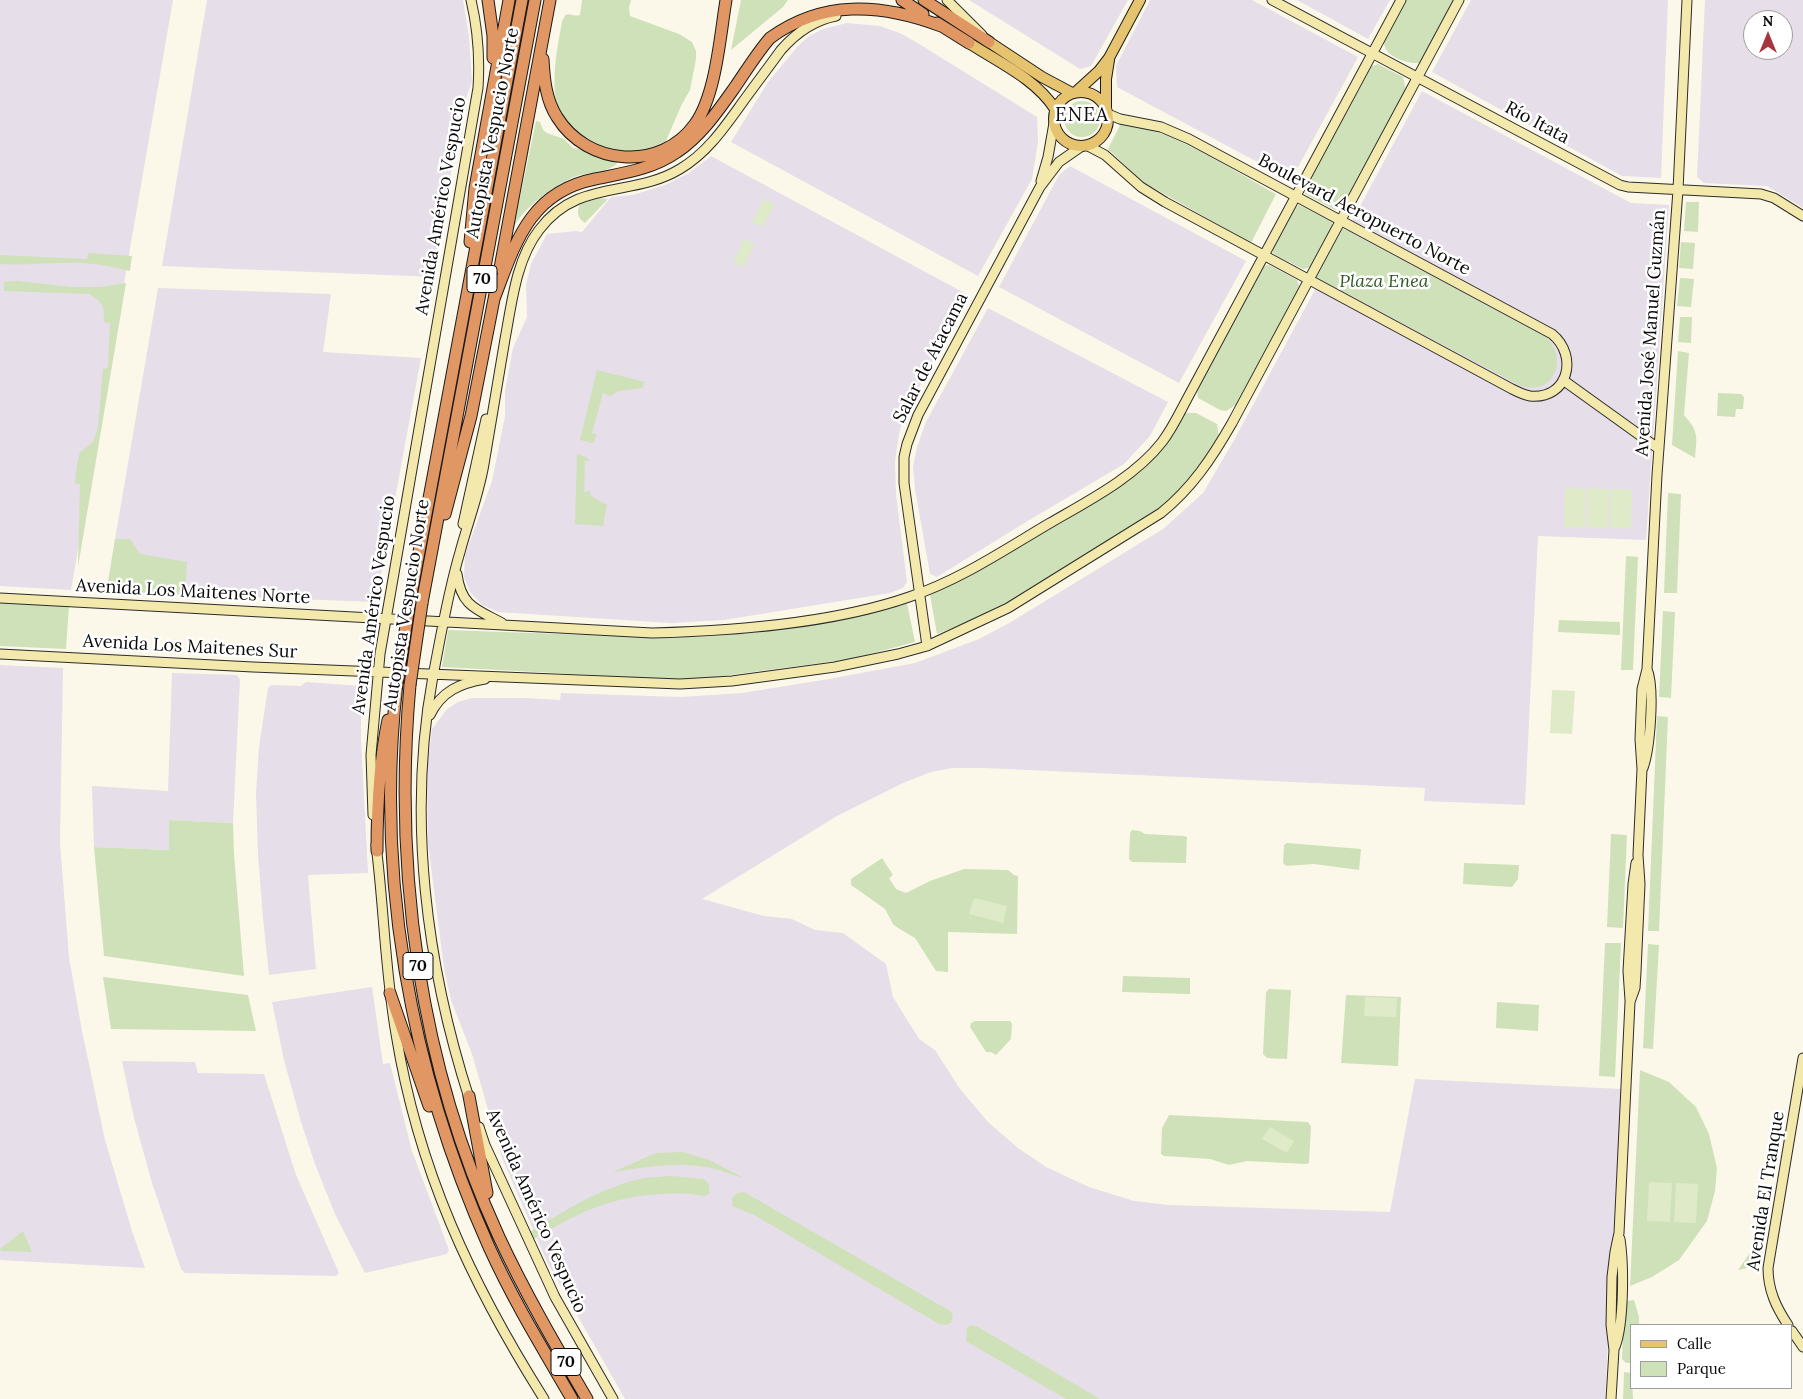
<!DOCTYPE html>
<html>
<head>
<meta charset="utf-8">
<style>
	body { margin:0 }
	#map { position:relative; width:1803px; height:1399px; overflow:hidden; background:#fcf8e9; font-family:Lora,serif }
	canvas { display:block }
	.legend { position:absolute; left:1630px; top:1324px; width:162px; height:65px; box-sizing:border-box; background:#fff; border:1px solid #9d9d9d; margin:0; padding:6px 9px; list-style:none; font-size:15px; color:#090909 }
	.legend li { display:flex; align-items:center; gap:10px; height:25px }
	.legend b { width:25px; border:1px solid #9d9d9d }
	.north { position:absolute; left:1743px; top:10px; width:50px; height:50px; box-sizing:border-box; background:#fff; border:1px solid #9d9d9d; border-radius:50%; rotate:0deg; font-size:14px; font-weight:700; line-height:20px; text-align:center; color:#090909 }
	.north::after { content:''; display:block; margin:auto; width:18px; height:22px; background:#a6353f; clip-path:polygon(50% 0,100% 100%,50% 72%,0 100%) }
</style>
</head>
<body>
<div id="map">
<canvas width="1803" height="1399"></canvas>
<ul class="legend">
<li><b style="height:6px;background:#e6c46f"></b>Calle</li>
<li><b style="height:14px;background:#cfe1b8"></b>Parque</li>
</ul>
<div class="north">N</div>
</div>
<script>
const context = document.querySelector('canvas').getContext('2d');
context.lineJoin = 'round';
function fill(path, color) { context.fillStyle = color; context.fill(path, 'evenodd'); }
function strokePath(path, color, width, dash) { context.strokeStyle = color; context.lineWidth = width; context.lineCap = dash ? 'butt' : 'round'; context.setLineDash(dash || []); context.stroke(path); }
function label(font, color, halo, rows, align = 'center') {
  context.font = font + ' Lora,serif'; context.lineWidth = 5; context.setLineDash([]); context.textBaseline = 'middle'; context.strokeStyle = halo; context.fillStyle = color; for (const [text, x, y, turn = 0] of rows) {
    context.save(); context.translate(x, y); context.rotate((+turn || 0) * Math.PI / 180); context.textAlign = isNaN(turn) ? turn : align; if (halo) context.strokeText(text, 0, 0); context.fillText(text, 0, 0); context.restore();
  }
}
const industrial = new Path2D(`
	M 0,0 L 173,0 L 71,590 L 0,586 Z
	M 207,0 L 463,0 L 469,37 L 472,81 L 459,120 L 435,277 L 162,266 Z
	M 969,0 L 1128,0 L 1091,66 L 1080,69 Z
	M 1150,0 L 1252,0 L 1358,57 L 1291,180 L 1117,87 L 1116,66 Z
	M 1297,0 L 1390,0 L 1368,39 Z
	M 1471,0 L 1668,0 L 1661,178 L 1622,176 L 1432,72 Z
	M 1705,0 L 1803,0 L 1803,208 L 1767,186 L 1704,183 L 1697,177 ZM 1753,20 L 1783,20 L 1783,50 L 1753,50 Z
	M 847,23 L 880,26 L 902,34 L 924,47 L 1037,117 L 1038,142 L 1032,179 L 978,276 L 731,142 L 768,82 L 798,46 L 809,36 L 823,29 Z
	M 1422,91 L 1631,203 L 1669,205 L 1646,540 L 1538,536 L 1525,805 L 1424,801 L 1425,788 L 984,768 L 952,768 L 931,772 L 903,783 L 837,816 L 702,899 L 764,916 L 792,919 L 815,930 L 843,933 L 886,964 L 893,997 L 919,1039 L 935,1050 L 960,1089 L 988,1122 L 1018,1148 L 1046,1167 L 1089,1187 L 1134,1201 L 1169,1205 L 1390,1212 L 1415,1079 L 1621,1089 L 1605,1399 L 625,1399 L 547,1262 L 502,1158 L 472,1054 L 451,1000 L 444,968 L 428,843 L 427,772 L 432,729 L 447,709 L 458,702 L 471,698 L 525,698 L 560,700 L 561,693 L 680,697 L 742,693 L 829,679 L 915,663 L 979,639 L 1011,622 L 1163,529 L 1203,493 L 1233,442 Z
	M 711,156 L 968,295 L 904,416 L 899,434 L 895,461 L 896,494 L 907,582 L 903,588 L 890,593 L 724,620 L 671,623 L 498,612 L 482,605 L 470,592 L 464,577 L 465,555 L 492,481 L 505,416 L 505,391 L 513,348 L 527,317 L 526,285 L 531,264 L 547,234 L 576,231 L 582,232 L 611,197 L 633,195 L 665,185 L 689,173 Z
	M 1070,166 L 1246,261 L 1179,383 L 999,287 L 1059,175 Z
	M 158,288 L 331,294 L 323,352 L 421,358 L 376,602 L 106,592 Z
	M 988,308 L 1168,402 L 1150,436 L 1124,464 L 1021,525 L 937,577 L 930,574 L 915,489 L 913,467 L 917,447 L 926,422 Z
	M 0,665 L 63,668 L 60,843 L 69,957 L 82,1031 L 105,1140 L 132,1231 L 145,1268 L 0,1260 Z
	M 172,673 L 237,675 L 240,680 L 233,823 L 169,820 L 169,850 L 94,847 L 92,786 L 168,791 Z
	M 306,682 L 361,686 L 361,739 L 368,873 L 308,875 L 316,969 L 269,975 L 263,918 L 258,855 L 256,793 L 259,747 L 268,688 L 271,685 L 301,686 Z
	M 372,987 L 383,1064 L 390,1063 L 412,1151 L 449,1250 L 447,1254 L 365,1273 L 335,1214 L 315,1164 L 301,1122 L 284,1060 L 272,1002 Z
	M 122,1061 L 195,1062 L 198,1073 L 264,1074 L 296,1175 L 339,1273 L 336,1276 L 185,1273 L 181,1269 L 152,1183 L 134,1118 Z`);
const green = new Path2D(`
	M 582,0 L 631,0 L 629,8 L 630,16 L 679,34 L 692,42 L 696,51 L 696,59 L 690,90 L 681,106 L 666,141 C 635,157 597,155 572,127 C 567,122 559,113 557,105 C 551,79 557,49 562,22 C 567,8 570,18 580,15 Z
	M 741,0 L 788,0 L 783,7 L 731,50 Z
	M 911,0 L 915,0 L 1054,90 L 1055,92 Z
	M 1406,0 L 1454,0 L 1423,59 L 1419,63 C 1406,64 1383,56 1384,41 Z
	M 1378,64 L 1403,77 L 1406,90 L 1342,207 L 1335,210 L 1305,194 L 1304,189 L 1368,70 L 1372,66 Z
	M1064 119a18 18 0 1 1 36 0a18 18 0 1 1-36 0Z
	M 536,121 L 540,122 L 543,130 L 547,133 L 564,139 L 573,148 L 581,149 L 599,158 L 618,162 C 611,173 585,172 574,177 C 555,185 523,208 514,227 Z
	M 1120,125 C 1158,121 1241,175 1276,194 L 1251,243 L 1143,182 L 1108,149 Z
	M 598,198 L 608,199 L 585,223 C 578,218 576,213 580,204 Z
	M 1686,202 L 1699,202 L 1698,232 L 1684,231 Z
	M 1299,205 L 1332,222 L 1332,229 L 1312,267 L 1303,269 L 1277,256 L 1273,253 L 1273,249 L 1292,210 Z
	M 1342,228 L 1546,337 C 1570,360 1552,398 1519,385 L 1315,277 Z
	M 1681,242 L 1695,243 L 1693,269 L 1679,268 Z
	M 88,253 L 132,256 L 130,271 C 114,267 99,264 83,263 C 55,262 28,266 0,264 L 0,255 L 87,259 Z
	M 1269,265 L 1297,280 L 1300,287 L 1236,405 L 1226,411 L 1220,410 L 1198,398 L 1197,388 L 1263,266 Z
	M 1680,278 L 1694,279 L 1691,307 L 1677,306 Z
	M 17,281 L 72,287 L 100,287 L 126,283 L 78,567 L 80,484 L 75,484 L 77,465 L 80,452 L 93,442 L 98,428 L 103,369 L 108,368 L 110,323 L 104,322 C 104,305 104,303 89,294 L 4,291 L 4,282 Z
	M 1680,317 L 1692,317 L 1691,343 L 1678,342 Z
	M 1678,351 L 1689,353 L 1684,415 C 1699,432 1697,436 1695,458 L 1672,445 Z
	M 597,370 L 645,382 L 642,388 L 619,391 L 610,396 L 603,393 L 592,433 L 597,434 L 593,443 L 580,440 Z
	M 1718,393 L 1741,394 L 1744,397 L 1743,409 L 1736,409 L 1735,417 L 1717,416 Z
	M 1185,413 L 1196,413 L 1217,424 L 1219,437 C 1205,465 1182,488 1159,508 L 1004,605 L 975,619 L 937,634 L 930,595 L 966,577 L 1023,543 L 1101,496 L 1149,463 L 1169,440 Z
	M 577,454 L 586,457 L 590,461 L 585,461 L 584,492 L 590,491 L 591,496 L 607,505 L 603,526 L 575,524 Z
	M 1668,493 L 1681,494 L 1677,593 L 1664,593 Z
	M 115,539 L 130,539 L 140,554 L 187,562 L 185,594 L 107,591 Z
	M 1626,556 L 1638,557 L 1633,670 L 1621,670 Z
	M 0,603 L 69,606 L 66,649 L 0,646 Z
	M 907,603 L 915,642 L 851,659 L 700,679 L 666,679 L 442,667 L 448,630 L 671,638 L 697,637 L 849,617 Z
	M 1663,611 L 1675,612 L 1671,698 L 1659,697 Z
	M 1559,620 L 1620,622 L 1620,635 L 1558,632 Z
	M 1657,716 L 1668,717 L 1659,931 L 1648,931 Z
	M 169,820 L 233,823 L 234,854 L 244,976 L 104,956 L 94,847 L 169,850 Z
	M 1132,830 L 1140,831 L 1145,834 L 1184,836 L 1187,837 L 1186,863 L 1132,862 L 1129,859 L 1130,833 Z
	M 1611,834 L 1627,835 L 1623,928 L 1607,927 Z
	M 1287,843 L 1361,849 L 1359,870 L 1314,864 L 1286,866 L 1283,863 L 1284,845 Z
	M 882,858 L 893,875 L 889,878 L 896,889 L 906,893 L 930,881 L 964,869 L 1008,870 L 1014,875 L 1018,876 L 1017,934 L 948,932 L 948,972 L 936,971 L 915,938 L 898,928 L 893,924 L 885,909 L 851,885 L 851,879 Z
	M 1464,863 L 1519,865 L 1518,879 L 1512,887 L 1463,884 Z
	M 1605,943 L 1621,943 L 1615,1077 L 1599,1076 Z
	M 1648,944 L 1659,945 L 1653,1049 L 1643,1048 Z
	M 1123,976 L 1190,978 L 1190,994 L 1122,992 Z
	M 103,977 L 248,995 L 256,1031 L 111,1029 Z
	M 1269,989 L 1291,990 L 1287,1059 L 1267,1058 L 1263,1054 L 1266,992 Z
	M 1346,995 L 1401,997 L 1398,1066 L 1341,1063 Z
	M 1497,1002 L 1539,1005 L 1538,1031 L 1496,1028 Z
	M 975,1021 L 1010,1021 L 1012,1024 L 1011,1039 L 996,1055 L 991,1052 L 986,1052 L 970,1027 L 971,1023 Z
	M 1640,1070 L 1669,1082 L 1696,1107 L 1709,1134 L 1717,1168 L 1715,1191 L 1707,1221 L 1679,1260 L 1652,1277 L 1630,1286 Z
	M 1169,1115 L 1308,1122 L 1311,1126 L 1309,1163 L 1306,1164 L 1247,1161 L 1229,1165 L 1210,1159 L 1164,1156 L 1161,1154 L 1162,1128 Z
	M 683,1152 L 709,1160 L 744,1178 C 732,1175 719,1169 706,1167 C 675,1162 644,1167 613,1172 L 656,1153 Z
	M 671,1176 L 704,1179 L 709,1185 L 709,1194 L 704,1196 C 690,1193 675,1193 661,1194 C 609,1197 577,1213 534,1239 L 530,1232 C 564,1211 600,1188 640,1179 C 650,1177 661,1177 671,1176 Z
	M 744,1192 L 950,1311 L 953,1316 L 951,1323 L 946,1325 L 939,1324 L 756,1216 L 732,1206 L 732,1198 L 737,1193 Z
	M 23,1231 L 32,1252 L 1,1251 L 0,1249 Z
	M 1752,1250 L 1758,1252 L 1756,1266 L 1738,1270 Z
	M 1634,1300 L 1639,1317 L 1639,1325 L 1632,1325 L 1632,1363 L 1626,1363 L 1622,1359 L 1624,1307 L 1627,1301 Z
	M 971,1325 L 978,1327 L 1100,1399 L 1066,1399 L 966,1341 L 967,1328 Z
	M 1624,1372 L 1632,1373 L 1633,1399 L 1623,1399 Z`);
const pitch = new Path2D(`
	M 764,199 L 775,204 L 763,227 L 752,222 Z
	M 744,239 L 755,244 L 743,267 L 733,262 Z
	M 1565,488 L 1586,489 L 1585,527 L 1564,527 Z
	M 1588,488 L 1609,489 L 1608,528 L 1587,527 Z
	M 1611,489 L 1632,490 L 1631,528 L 1610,528 Z
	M 1552,690 L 1575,691 L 1572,734 L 1550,733 Z
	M 974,898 L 1007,906 L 1003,923 L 969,914 Z
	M 1365,997 L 1397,998 L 1396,1017 L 1364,1016 Z
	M 1270,1127 L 1294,1141 L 1287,1153 L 1262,1139 Z
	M 1649,1182 L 1672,1183 L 1670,1222 L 1647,1221 Z
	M 1676,1183 L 1698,1184 L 1696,1223 L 1674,1222 Z`);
const secondary = new Path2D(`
	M 947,0 L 982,35
	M 1272,0 L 1620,185 L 1628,187 L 1761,194 L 1774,198 L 1803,216
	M 1088,146 L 1105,155 L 1141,187 L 1165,202 L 1512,389 C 1518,392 1524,395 1530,396 C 1568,400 1579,356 1552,334 L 1189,139 L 1161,127 L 1120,119 L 1108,114
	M 1041,181 L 1048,157 L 1054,123
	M 1563,380 L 1659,449
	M 463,524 L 486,419
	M 457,574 C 461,606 476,609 502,623
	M 0,598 L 652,633 C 734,631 831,624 909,597 C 960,580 1004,550 1050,523 C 1088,501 1135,477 1162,442 C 1172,429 1179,414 1187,399 L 1401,0
	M 927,646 L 904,483 L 904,457 L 907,444 L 918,415 L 1040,187 L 1059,162 L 1082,146
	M 0,654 L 253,667 L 680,684 L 732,681 L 835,667 L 898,654 L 927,646 L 1008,608 L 1161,513 C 1192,488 1212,458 1232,423 L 1459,0
	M 430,715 C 441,691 461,683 485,679
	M 1643,768 C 1650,749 1655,688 1647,669
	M 373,815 L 371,755 L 380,654 L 478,88 C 480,58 478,30 471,0
	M 376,845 C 384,908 385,971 396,1034 C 418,1170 471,1283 544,1399
	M 1630,1000 L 1628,971 L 1633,884 L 1636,863
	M 470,1101 C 426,965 407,817 433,676 C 441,635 448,592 460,552 C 468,522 479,494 484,464 C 491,422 498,380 505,339 C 512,302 516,260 539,230 C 578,178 632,198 680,169 C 707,153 724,128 742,103 C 755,85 768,68 781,50 C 796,33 814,20 836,16
	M 479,1127 L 485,1145 L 555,1297 L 613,1399
	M 1788,1325 C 1776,1307 1768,1290 1768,1268 L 1803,1058
	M 1792,1331 L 1803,1347
	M 1615,1347 C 1624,1323 1624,1265 1620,1239
	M 1611,1399 L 1614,1350 L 1611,1325 L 1612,1277 L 1615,1252 L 1619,1233 L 1630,1002 L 1635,988 L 1636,972 L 1640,884 L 1638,855 L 1642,769 L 1640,739 L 1642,689 L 1647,669 L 1657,475 L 1678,190 L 1687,0`);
const primary = new Path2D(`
	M 989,42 L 1042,77 L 1072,93
	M 969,43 C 998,62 1036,79 1055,109
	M 1077,91 L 1099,71 L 1109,58 L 1140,0
	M1054 119a27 27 0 1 1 54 0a27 27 0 1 1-54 0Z
	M 1106,107 L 1106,79 L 1109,60`);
const highway = new Path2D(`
	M 488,0 L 493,36 L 493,58
	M 902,0 L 923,14
	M 924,0 L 989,42
	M 937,23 L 969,43
	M 543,59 C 544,79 546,100 557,117 C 587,166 661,172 695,124 C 716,95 720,36 726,0
	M 470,242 L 475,188 L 509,0
	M 500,268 L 550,0
	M 494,299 C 515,244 529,192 595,179 C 624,173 653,169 677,152 C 701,136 718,111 735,87 C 746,71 757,53 770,38 C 822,0 880,3 941,26
	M 445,514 L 471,416 L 495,294
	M 410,600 L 522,0
	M 422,603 L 535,0
	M 397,683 C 375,874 410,1071 489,1247 C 513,1300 543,1349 572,1399
	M 410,685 C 393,872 420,1065 499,1237 C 525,1293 556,1346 587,1399
	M 377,851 C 377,807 379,763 388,720
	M 390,993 L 429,1106
	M 469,1096 L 487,1193`);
const highwayBridge = new Path2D(`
	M 397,683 L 410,600
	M 410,685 L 422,603`);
const shields = [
	[482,279,30],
	[418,966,30],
	[566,1362,30]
];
const shieldNames = [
	["70",482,279],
	["70",418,966],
	["70",566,1362]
];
const streetNames = [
	["Río Itata",1537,123,28],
	["Autopista Vespucio Norte",493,133,-79],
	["Avenida Américo Vespucio",441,206,-80],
	["Boulevard Aeropuerto Norte",1364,215,28],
	["Avenida José Manuel Guzmán",1651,333,-86],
	["Salar de Atacama",931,358,-63],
	["Avenida Los Maitenes Norte",193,592,3],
	["Avenida Américo Vespucio",374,605,-82],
	["Autopista Vespucio Norte",407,605,-81],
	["Avenida Los Maitenes Sur",190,647,3],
	["Avenida El Tranque",1766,1191,-81],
	["Avenida Américo Vespucio",536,1211,66]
];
const parkNames = [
	["Plaza Enea",1384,282]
];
const neighbourhoodNames = [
	["ENEA",1082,116]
];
fill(industrial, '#e6dee8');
fill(green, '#cfe1b8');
fill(pitch, '#dfeac8');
strokePath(secondary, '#2b2b2b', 11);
strokePath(primary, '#1a1a1a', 12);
strokePath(highway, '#1a1a1a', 13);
strokePath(secondary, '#f4e9ac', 9);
strokePath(primary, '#e6c46f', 10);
strokePath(highway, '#e09763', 11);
strokePath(highwayBridge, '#1a1a1a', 13, []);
strokePath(highwayBridge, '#e09763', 11);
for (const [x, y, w] of shields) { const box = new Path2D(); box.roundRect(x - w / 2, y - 13.5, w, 27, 4); context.fillStyle = '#fff'; context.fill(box); strokePath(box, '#090909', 1); }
label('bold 16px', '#090909', null, shieldNames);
label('18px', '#090909', '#fff', streetNames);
label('italic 18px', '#305724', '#fff', parkNames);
context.letterSpacing = '1px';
label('19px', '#090909', '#fff', neighbourhoodNames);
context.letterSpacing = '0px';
</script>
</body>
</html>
